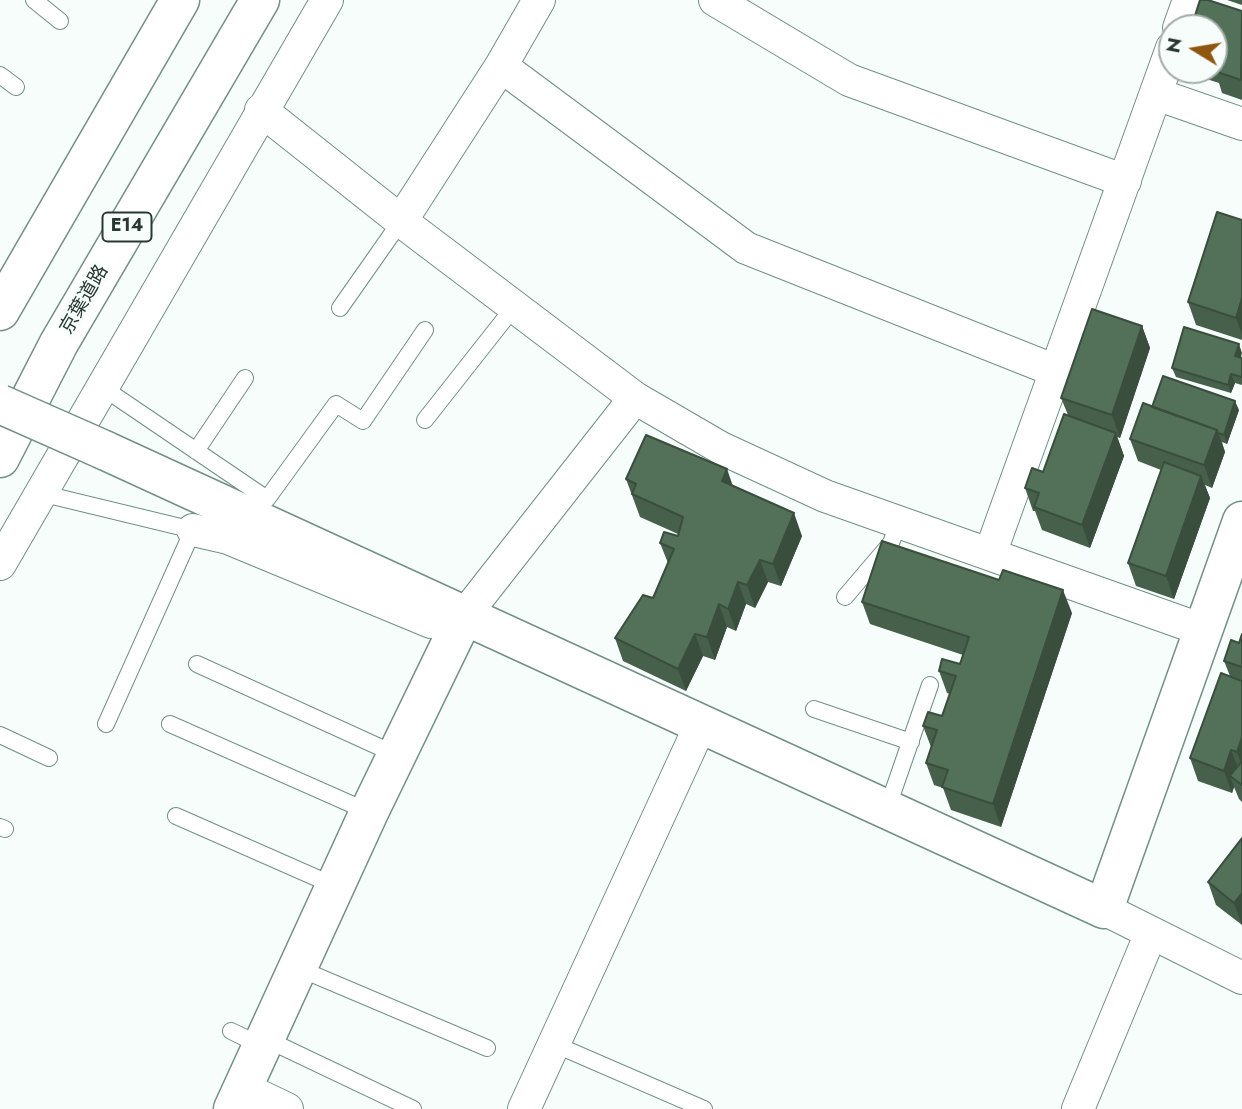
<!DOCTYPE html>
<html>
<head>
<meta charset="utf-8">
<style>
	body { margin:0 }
	#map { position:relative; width:1242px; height:1109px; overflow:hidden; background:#f7fdfb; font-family:Jost,sans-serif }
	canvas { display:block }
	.north { position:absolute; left:1158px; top:14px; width:70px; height:70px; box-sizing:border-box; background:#f7fdfb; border:2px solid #a5adaa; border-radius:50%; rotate:281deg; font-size:19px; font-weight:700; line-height:28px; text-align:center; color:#293631 }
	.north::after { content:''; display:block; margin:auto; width:24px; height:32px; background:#8f5610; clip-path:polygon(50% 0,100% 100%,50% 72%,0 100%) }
</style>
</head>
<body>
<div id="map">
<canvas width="1242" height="1109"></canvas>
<div class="north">N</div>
</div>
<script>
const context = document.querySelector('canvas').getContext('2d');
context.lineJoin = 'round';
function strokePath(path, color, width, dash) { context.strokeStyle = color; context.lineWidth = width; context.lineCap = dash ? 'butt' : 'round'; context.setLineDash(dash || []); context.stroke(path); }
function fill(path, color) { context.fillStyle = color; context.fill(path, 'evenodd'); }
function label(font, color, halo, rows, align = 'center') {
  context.font = font + ' Jost,"Noto Sans JP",sans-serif'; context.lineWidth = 7; context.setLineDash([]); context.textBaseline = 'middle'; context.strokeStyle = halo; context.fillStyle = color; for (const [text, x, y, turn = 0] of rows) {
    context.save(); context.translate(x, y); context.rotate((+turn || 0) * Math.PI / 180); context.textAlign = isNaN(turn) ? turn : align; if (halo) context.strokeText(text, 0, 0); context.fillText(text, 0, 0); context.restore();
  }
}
const lane = new Path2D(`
	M 34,0 L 60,21
	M 0,75 L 16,87
	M 340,308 L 401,221
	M 102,387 L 267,499 L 336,404 L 363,421 L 425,330
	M 425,420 L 514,307
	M 196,451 L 245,378
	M 40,493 L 193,530 L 106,724
	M 845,597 L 891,543 L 899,522
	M 197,664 L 397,755
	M 814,709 L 911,742
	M 170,724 L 369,812
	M 0,735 L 49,758
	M 887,809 L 930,685
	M 176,816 L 335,886
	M 0,827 L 5,829
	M 298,968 L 487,1048
	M 231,1031 L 262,1046
	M 266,1039 L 413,1109
	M 554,1044 L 704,1109`);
const street = new Path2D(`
	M 715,0 L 849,80 L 1125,181
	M 1179,28 L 1189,0
	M 501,66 L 746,248 L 1056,371
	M 1156,94 L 1242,124
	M 261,110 L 401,221 L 635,398 L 721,448 L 825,496 L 1203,630
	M 401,221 L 501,66 L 539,0
	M 193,530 L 228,538 L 431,622 L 464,616 L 635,398
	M 990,554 L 1172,48
	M 0,564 L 327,0
	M 1104,909 L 1242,978
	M 243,1088 L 287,1109
	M 524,1109 L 701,724
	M 1078,1109 L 1151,933`);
const secondary = new Path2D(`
	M 104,450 L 1104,909 L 1242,521
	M 233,1109 L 369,812 L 464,616`);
const highway = new Path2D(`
	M 0,311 L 180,0
	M 0,458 L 59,343 L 260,0`);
const secondaryBridge = new Path2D(`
	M 0,404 L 104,450`);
const wall = new Path2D(`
	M 1227,0 L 1242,0 L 1242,5 Z
	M 1242,11 L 1242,100 L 1222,93 L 1219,83 L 1191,74 L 1190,70 L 1214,70 L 1214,28 Z
	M 1242,220 L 1242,340 L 1196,325 L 1188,302 Z
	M 1142,326 L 1150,348 L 1120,438 L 1117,437 L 1124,456 L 1090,548 L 1042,530 L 1035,511 L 1033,511 L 1025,488 L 1043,472 L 1068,415 L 1061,398 Z
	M 1241,358 L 1242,358 L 1242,385 L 1235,383 L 1231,393 L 1176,377 L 1172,368 Z
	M 1152,407 L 1239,410 L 1227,444 L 1222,442 L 1225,452 L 1212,488 L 1205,485 L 1210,498 L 1174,599 L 1136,586 L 1128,563 L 1161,470 L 1138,461 L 1130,439 Z
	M 626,479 L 733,485 L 802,536 L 781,586 L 768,582 L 755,608 L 746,604 L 736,631 L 727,627 L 715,660 L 703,656 L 686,691 L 623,661 L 615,638 L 653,598 L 668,563 L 660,543 L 678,536 L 678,534 L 640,517 Z
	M 862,602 L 1072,613 L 1001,827 L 951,810 L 943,788 L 934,785 L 926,763 L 931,747 L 923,726 L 942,716 L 950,694 L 947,693 L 939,671 L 960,664 L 963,655 L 870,624 Z
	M 1242,634 L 1242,802 L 1239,799 L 1234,787 L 1232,793 L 1198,781 L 1190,758 L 1230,676 L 1224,661 L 1239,643 Z
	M 1242,838 L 1242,925 L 1216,905 L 1208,882 Z`);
const shadedWall = new Path2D(`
	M 1242,298 L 1242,335 L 1236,318 Z
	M 1142,326 L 1150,348 L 1120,438 L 1112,415 Z
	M 1239,344 L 1242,353 L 1239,365 L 1235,356 Z
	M 1231,374 L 1235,383 L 1231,393 L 1228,385 Z
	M 1235,401 L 1239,410 L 1227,444 L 1224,435 Z
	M 1217,430 L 1225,452 L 1212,488 L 1204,465 Z
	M 1116,433 L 1124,456 L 1090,548 L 1082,525 Z
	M 727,469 L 735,492 L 722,481 Z
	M 1201,476 L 1210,498 L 1174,599 L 1166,576 Z
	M 794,513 L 802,536 L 781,586 L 773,564 Z
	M 760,560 L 768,582 L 755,608 L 747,585 Z
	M 738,582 L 746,604 L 736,631 L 728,609 Z
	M 1063,590 L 1072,613 L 1001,827 L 993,804 Z
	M 719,604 L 727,627 L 715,660 L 707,637 Z
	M 695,634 L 703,656 L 686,691 L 678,669 Z
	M 1242,737 L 1242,767 L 1237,752 Z
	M 1231,750 L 1240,773 L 1230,776 L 1234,787 L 1232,793 L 1224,771 Z
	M 1242,893 L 1242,925 L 1234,903 Z`);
const building = new Path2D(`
	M 1200,0 L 1208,0 L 1242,11 L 1241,80 L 1214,71 L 1216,63 L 1214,62 L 1214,28 L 1191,28 Z
	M 1217,212 L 1242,220 L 1242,298 L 1236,318 L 1188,302 Z
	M 1092,309 L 1142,326 L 1112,415 L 1061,398 Z
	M 1184,327 L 1239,344 L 1235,356 L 1242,358 L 1242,377 L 1231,374 L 1228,385 L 1172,368 Z
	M 1163,376 L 1235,401 L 1224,435 L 1218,433 L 1217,430 L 1152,407 Z
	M 1143,403 L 1217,430 L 1204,465 L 1130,439 Z
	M 1064,414 L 1116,433 L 1082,525 L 1034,507 L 1039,493 L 1025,488 L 1032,468 L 1043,472 Z
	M 646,435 L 727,469 L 722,481 L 794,513 L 773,564 L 760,560 L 747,585 L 738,582 L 728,609 L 719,604 L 707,637 L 695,634 L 678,669 L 615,638 L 643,595 L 653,598 L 674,549 L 660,543 L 664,532 L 678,536 L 683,517 L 632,494 L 636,484 L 626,479 Z
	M 1164,462 L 1201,476 L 1166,576 L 1128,563 Z
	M 882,541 L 999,580 L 1003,570 L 1063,590 L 993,804 L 942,787 L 948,770 L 926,763 L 937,730 L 923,726 L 928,712 L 942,716 L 956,676 L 939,671 L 942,659 L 960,664 L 969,637 L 862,602 Z
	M 1242,634 L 1242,667 L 1224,661 L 1231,640 L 1239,643 Z
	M 1221,673 L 1242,681 L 1242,737 L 1237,752 L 1231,750 L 1224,771 L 1190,758 Z
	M 1242,761 L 1242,785 L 1230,776 Z
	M 1242,838 L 1242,893 L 1234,903 L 1208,882 Z`);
const shields = [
	[127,227,49]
];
const shieldNames = [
	["E14",127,227]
];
const streetNames = [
	["京葉道路",85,300,-60]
];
strokePath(lane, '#729085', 18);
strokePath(street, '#729085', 34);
strokePath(secondary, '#729085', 41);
strokePath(highway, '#729085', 41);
strokePath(lane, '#fff', 16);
strokePath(street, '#fff', 32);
strokePath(secondary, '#fff', 38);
strokePath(highway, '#fff', 38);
strokePath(secondaryBridge, '#729085', 41, []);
strokePath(secondaryBridge, '#fff', 38);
fill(wall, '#47604c');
fill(shadedWall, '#3a4e3e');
fill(building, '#537058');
strokePath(building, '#3a4e3e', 2);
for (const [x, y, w] of shields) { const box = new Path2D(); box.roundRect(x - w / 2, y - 14.5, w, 29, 5); context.fillStyle = '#f7fdfb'; context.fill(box); strokePath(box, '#293631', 2); }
label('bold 18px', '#293631', null, shieldNames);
label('19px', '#293631', '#f7fdfb', streetNames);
</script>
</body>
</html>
